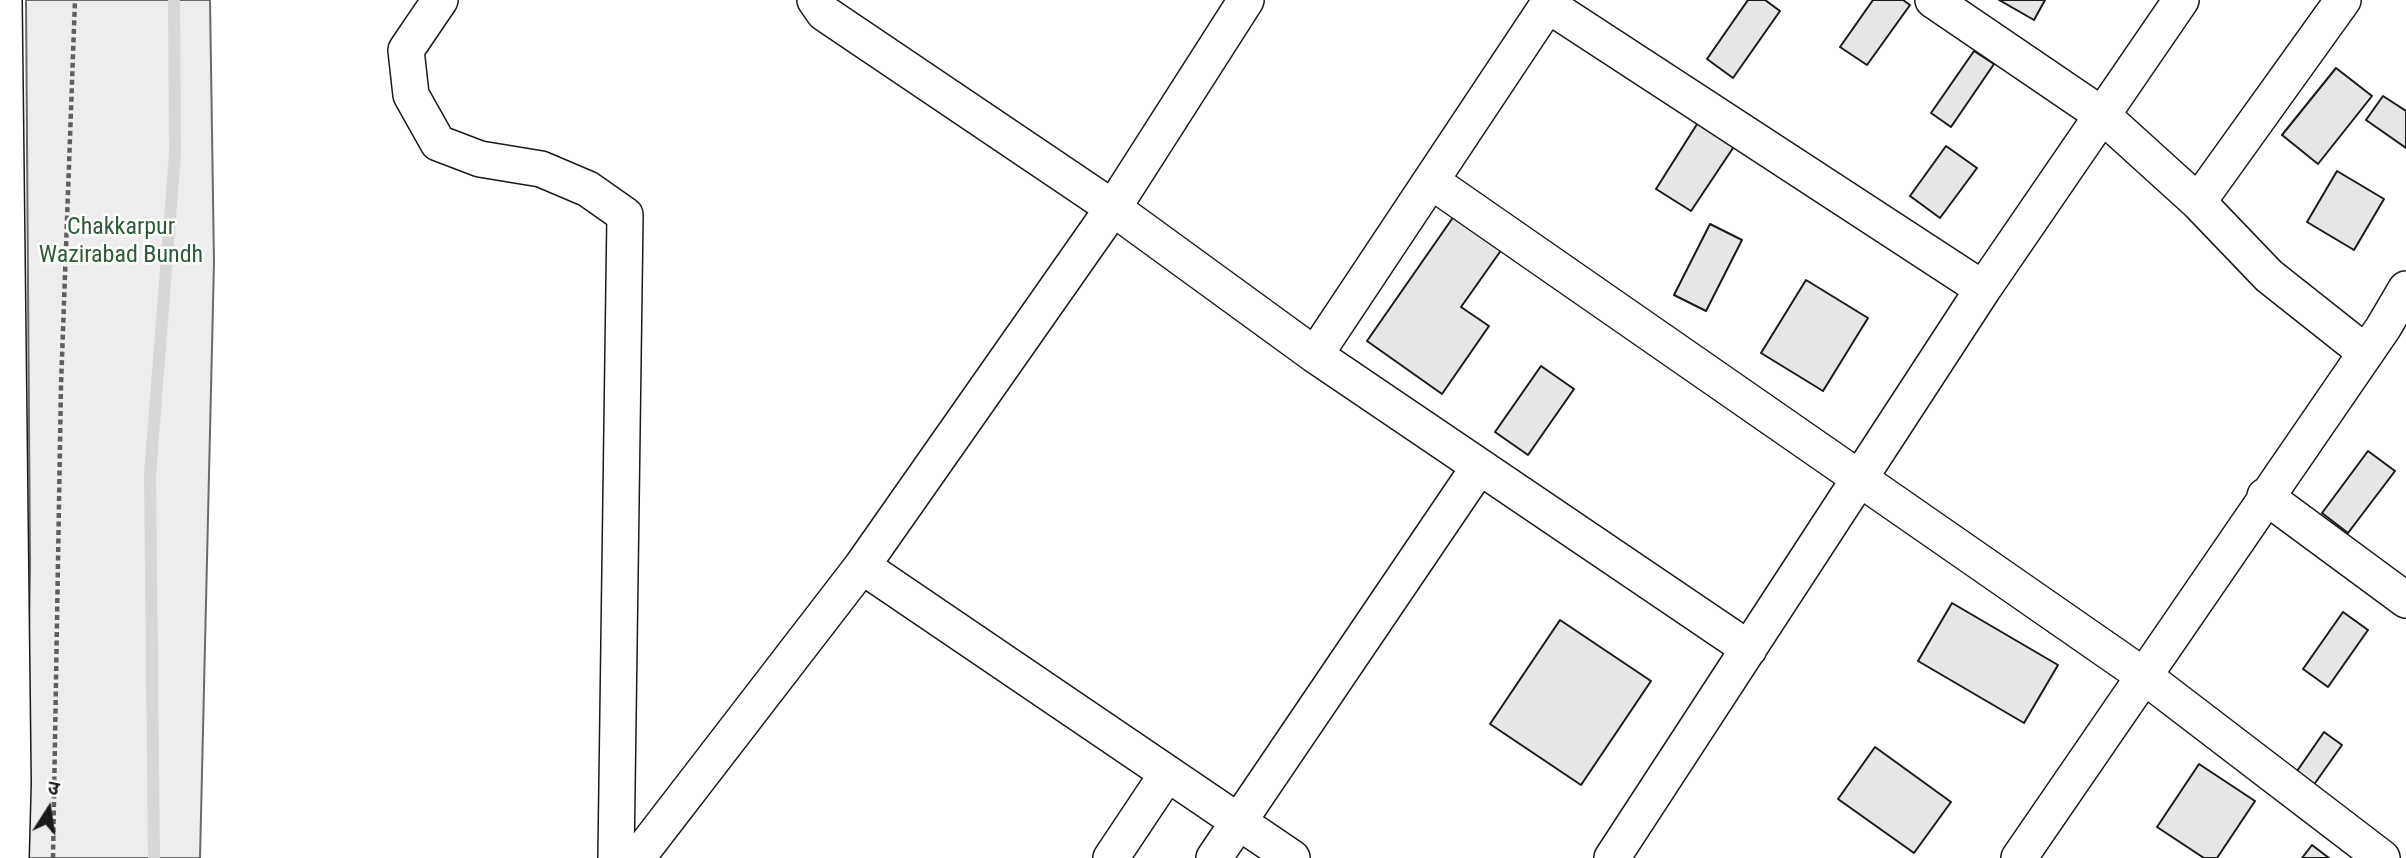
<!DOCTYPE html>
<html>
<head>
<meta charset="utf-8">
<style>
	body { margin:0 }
	#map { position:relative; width:2406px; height:858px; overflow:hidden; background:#fff; font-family:"Roboto Condensed","Noto Sans Devanagari",sans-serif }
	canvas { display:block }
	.north { position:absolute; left:14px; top:774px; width:70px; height:70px; -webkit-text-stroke:5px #fff; paint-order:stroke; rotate:12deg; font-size:19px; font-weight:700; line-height:28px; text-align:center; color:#1a1a1a }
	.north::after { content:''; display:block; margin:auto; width:24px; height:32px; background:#1a1a1a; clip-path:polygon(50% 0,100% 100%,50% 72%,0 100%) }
</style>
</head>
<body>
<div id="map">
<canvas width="2406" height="858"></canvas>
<div class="north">उ</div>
</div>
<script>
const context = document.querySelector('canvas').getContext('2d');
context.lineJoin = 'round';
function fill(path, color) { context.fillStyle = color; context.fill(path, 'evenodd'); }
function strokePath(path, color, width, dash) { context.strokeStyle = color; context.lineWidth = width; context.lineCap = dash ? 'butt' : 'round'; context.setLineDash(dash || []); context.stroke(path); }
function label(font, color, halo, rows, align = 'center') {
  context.font = font + ' "Roboto Condensed",sans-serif'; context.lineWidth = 5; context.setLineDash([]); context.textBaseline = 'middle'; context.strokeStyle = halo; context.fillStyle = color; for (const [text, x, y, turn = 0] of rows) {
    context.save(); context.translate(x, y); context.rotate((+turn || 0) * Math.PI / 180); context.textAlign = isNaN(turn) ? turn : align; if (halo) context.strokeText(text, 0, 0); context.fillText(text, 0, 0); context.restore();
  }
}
const built = new Path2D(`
	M 26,0 L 210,0 L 214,262 L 200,858 L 26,858 L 30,563 Z`);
const stream = new Path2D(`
	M 154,858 L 150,475 L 175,154 L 174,0`);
const building = new Path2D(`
	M 1748,0 L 1765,0 L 1780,11 L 1733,78 L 1707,59 Z
	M 1873,0 L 1903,0 L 1910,5 L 1867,65 L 1840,47 Z
	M 1999,0 L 2045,0 L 2034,20 Z
	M 1974,51 L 1994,64 L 1951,127 L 1931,113 Z
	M 2336,68 L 2372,96 L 2318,164 L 2282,135 Z
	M 2383,96 L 2406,111 L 2406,148 L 2366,120 Z
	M 1699,121 L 1735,145 L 1691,211 L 1656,189 Z
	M 1946,146 L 1977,168 L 1940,218 L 1910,196 Z
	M 2337,171 L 2384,199 L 2354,250 L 2307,222 Z
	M 1454,216 L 1502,249 L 1461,307 L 1489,326 L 1442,394 L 1367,341 Z
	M 1710,224 L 1742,240 L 1706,311 L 1674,295 Z
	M 1806,280 L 1868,318 L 1823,391 L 1761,353 Z
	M 1541,366 L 1574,389 L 1528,455 L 1495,432 Z
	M 2368,451 L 2395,471 L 2348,533 L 2322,513 Z
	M 1952,603 L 2058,665 L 2024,723 L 1918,661 Z
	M 2343,612 L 2368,630 L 2328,687 L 2303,669 Z
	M 1560,620 L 1651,681 L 1581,785 L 1490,724 Z
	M 2324,732 L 2342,745 L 2313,786 L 2295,774 Z
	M 1875,747 L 1951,802 L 1914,853 L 1838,799 Z
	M 2199,764 L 2255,801 L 2217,858 L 2204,858 L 2157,827 Z
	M 2312,845 L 2329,858 L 2302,858 Z`);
const path = new Path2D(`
	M 53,858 L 61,385 L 75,0`);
const minor = new Path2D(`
	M 4,0 L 13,783 L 11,858
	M 440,0 L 406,50 L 411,95 L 438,143 L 480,159 L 541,169 L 588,189 L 625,215 L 616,858
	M 815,0 L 824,13 L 1113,208 L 1315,355 L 1749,649
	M 1933,0 L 2102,115 L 2198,202 L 2269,276 L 2365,352
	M 1548,5 L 1983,289
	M 1431,181 L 2144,676 L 2382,858
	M 2198,202 L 2343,0
	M 1315,355 L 1551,0
	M 2265,496 L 2406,600
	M 862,566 L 1292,858
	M 637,858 L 862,566 L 1113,208 L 1246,0
	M 1111,858 L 1167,774
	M 1214,858 L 1479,467
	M 1612,858 L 1983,289 L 2181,0
	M 2019,858 L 2383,328 L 2406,289`);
const parkNames = [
	["Chakkarpur",121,228],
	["Wazirabad Bundh",121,256]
];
fill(built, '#ededed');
strokePath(built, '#6a6a6a', 2);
strokePath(stream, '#d7d7d7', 12);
fill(building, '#e6e6e6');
strokePath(building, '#1a1a1a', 2);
strokePath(minor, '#1a1a1a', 38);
strokePath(path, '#5f5f5f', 4.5, [5, 3.5]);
strokePath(minor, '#fff', 35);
label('24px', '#2b5a34', '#fff', parkNames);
</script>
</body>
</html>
